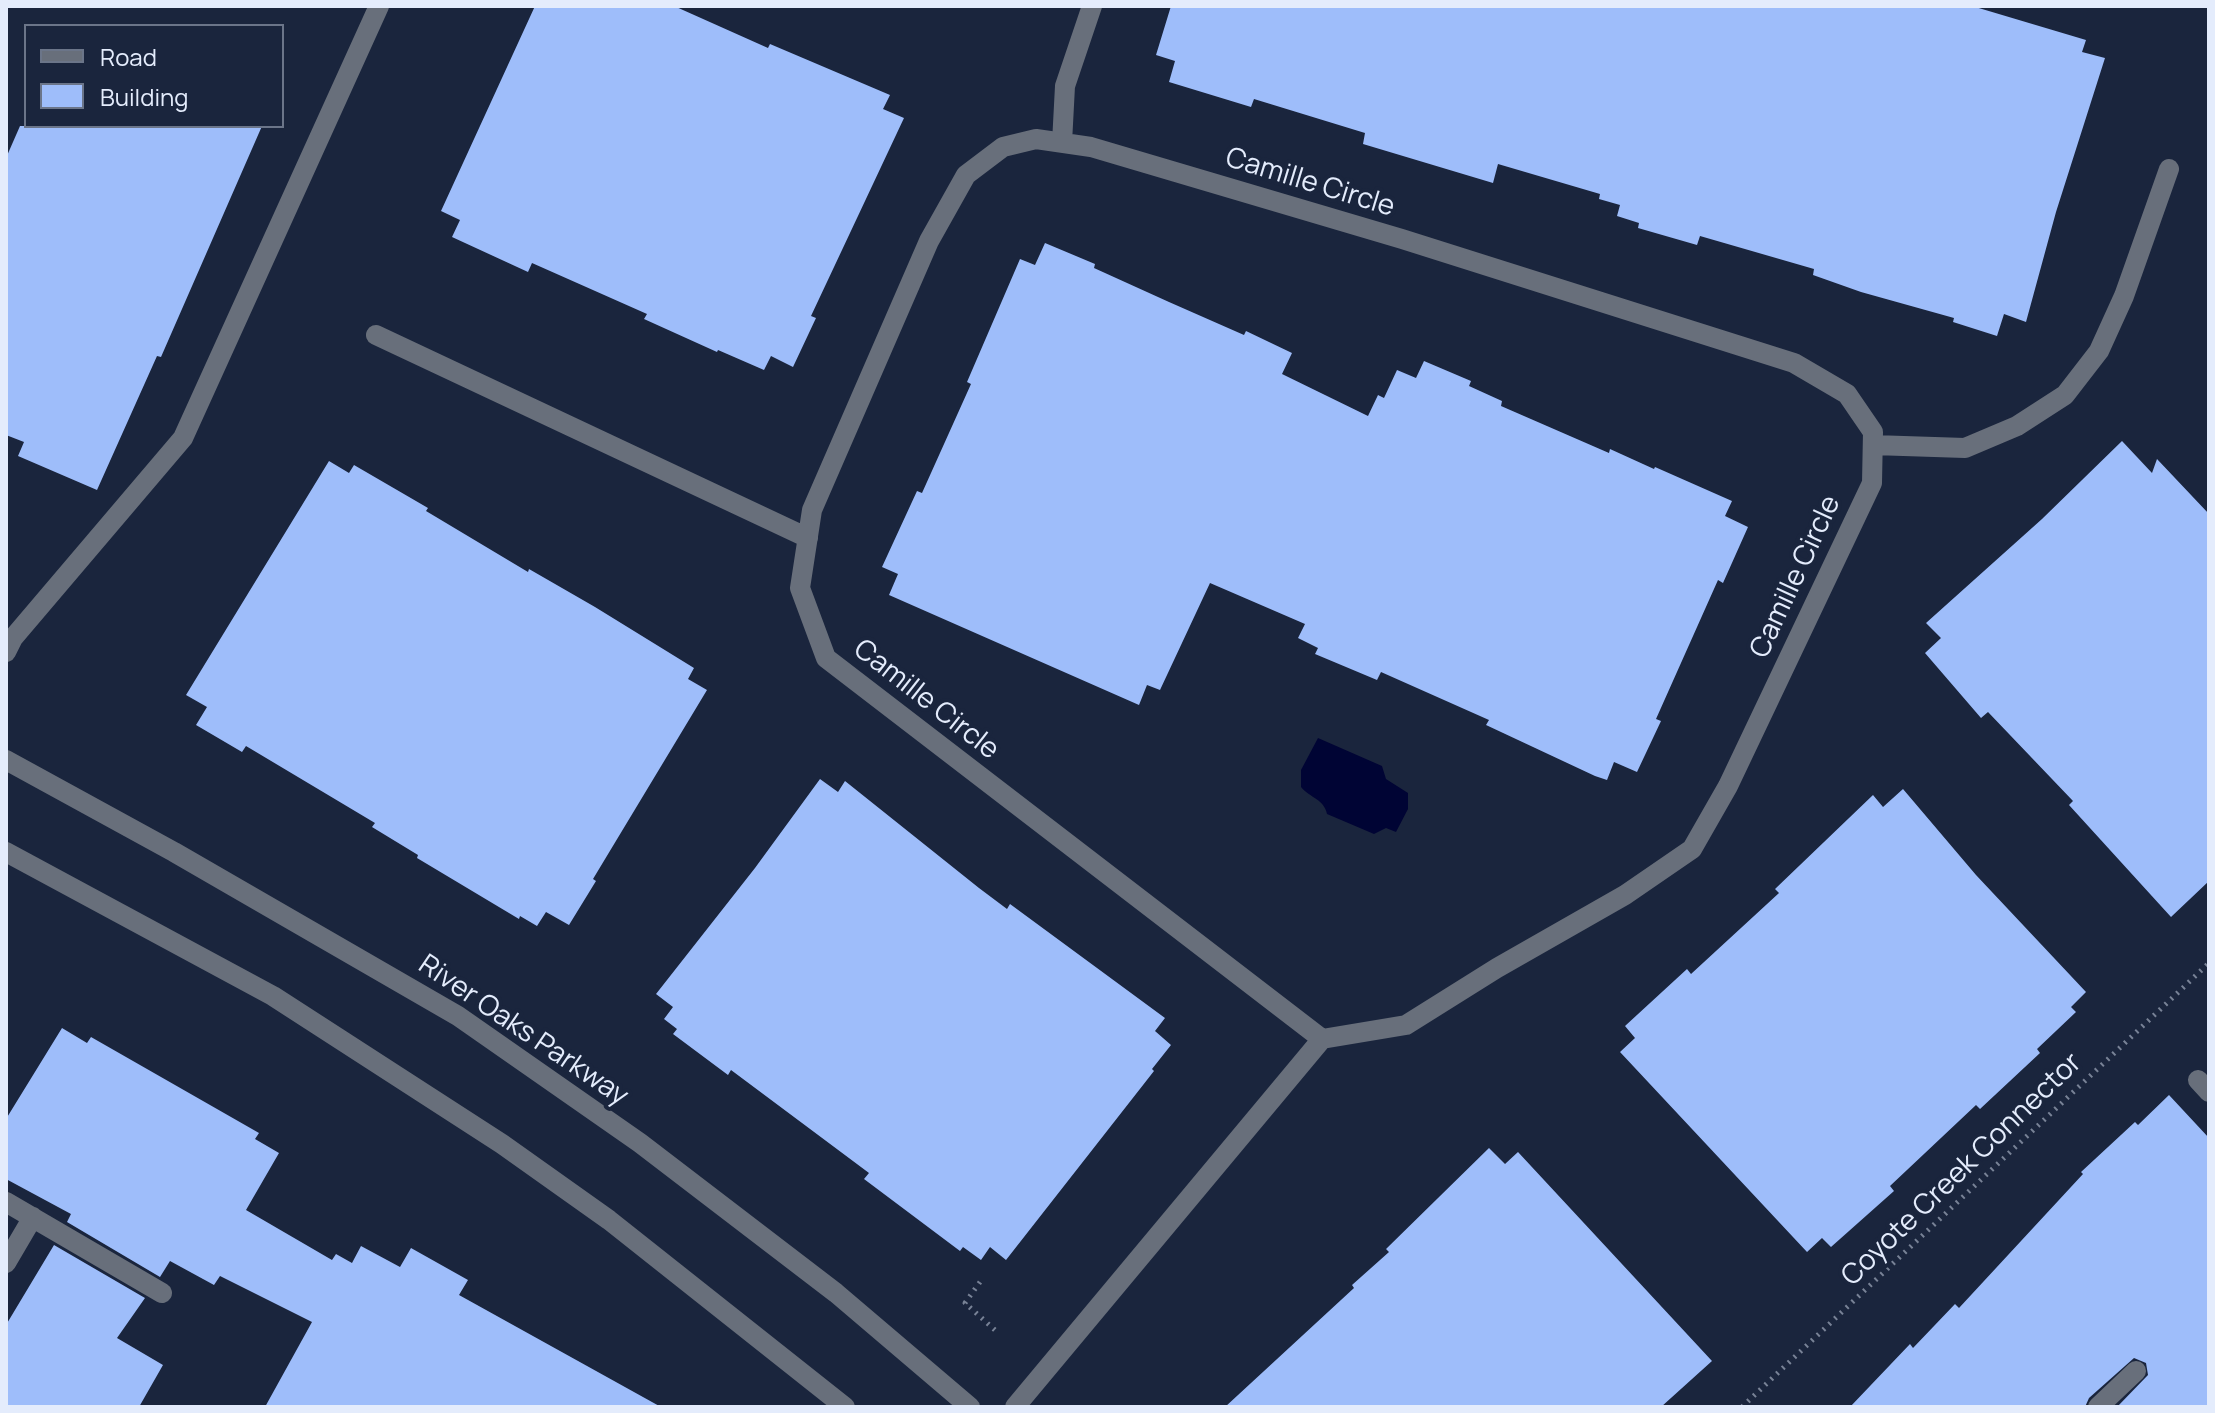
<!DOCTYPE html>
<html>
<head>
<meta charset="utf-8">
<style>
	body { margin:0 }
	#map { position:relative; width:2215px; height:1413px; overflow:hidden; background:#1a253d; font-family:Manrope,sans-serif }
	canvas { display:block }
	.frame { position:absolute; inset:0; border:8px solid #e4ecfc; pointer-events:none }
	.legend { position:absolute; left:24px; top:24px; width:260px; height:104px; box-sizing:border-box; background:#1a253d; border:2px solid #6b7589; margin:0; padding:10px 14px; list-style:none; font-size:24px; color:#e4ecfc }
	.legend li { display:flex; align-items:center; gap:16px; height:40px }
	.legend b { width:40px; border:2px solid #6b7589 }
</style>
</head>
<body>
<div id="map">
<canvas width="2215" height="1413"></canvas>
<div class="frame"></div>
<ul class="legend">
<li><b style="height:10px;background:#686f7b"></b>Road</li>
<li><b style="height:22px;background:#9ebdfa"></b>Building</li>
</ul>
</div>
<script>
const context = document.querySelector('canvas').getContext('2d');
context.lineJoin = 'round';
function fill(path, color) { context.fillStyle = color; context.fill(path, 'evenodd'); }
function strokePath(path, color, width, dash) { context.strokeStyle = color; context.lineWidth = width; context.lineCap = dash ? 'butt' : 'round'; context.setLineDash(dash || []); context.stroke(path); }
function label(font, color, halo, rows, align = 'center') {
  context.font = font + ' Manrope,sans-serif'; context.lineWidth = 8; context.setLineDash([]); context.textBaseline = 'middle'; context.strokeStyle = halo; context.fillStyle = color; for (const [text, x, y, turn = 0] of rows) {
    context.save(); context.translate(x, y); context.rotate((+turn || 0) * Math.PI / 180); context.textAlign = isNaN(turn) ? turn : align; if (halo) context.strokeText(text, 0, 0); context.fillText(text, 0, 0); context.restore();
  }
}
const water = new Path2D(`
	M 1318,738 L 1382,766 L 1386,779 L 1408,793 L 1408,809 L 1396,832 L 1386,828 L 1374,834 L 1327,814 C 1324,799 1310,798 1301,787 L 1301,770 Z`);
const building = new Path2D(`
	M 535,6 L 674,6 L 768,48 L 770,44 L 890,95 L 883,109 L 904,118 L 811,316 L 816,318 L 793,367 L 771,356 L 764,370 L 718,350 L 717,352 L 644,319 L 647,314 L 532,263 L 528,272 L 452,237 L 460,220 L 441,211 Z
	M 1171,6 L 1972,6 L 2086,40 L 2082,52 L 2105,58 L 2056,212 L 2026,322 L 2004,314 L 1997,336 L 1953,322 L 1954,318 L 1861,292 L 1813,275 L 1814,269 L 1700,236 L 1697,245 L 1638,228 L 1639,223 L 1617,216 L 1620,205 L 1599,199 L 1600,194 L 1498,164 L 1493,183 L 1363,144 L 1365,133 L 1254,99 L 1251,107 L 1169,82 L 1175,61 L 1156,55 Z
	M 20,126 L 262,126 L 161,357 L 157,356 L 97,490 L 18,456 L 24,442 L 6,435 L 6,158 Z
	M 1045,243 L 1095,264 L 1094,268 L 1169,302 L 1244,335 L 1246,331 L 1292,353 L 1282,374 L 1368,416 L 1378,395 L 1384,398 L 1397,370 L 1416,378 L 1424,361 L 1471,381 L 1469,386 L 1502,401 L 1501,406 L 1609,453 L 1610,449 L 1654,469 L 1655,467 L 1732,501 L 1725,516 L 1748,527 L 1723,583 L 1718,580 L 1656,719 L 1661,721 L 1637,772 L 1614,762 L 1607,780 L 1595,776 L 1486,725 L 1489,720 L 1381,672 L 1377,680 L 1315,654 L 1318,648 L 1298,638 L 1305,624 L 1210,583 L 1160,690 L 1147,685 L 1139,705 L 889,595 L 898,574 L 882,567 L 917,491 L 922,493 L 971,384 L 967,382 L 1020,259 L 1035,265 Z
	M 2122,441 L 2152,473 L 2157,459 L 2209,514 L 2209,881 L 2171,917 L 2069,805 L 2073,801 L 1988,712 L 1981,718 L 1925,653 L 1941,638 L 1926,623 L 2042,519 Z
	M 329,461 L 349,473 L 354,465 L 428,508 L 426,511 L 528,572 L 529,569 L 595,607 L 694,668 L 688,679 L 707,690 L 593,879 L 596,881 L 569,925 L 546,912 L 537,926 L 520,916 L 519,919 L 417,858 L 418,855 L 372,827 L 375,823 L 246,746 L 242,752 L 196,725 L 207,707 L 186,695 Z
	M 820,779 L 838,792 L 845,781 L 979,888 L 1007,909 L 1010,904 L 1165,1018 L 1155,1031 L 1171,1045 L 1152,1069 L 1154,1071 L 1006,1260 L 990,1247 L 981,1260 L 963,1247 L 960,1251 L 864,1179 L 869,1173 L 731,1070 L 728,1075 L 673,1034 L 677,1029 L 664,1019 L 673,1007 L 656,994 L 755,868 Z
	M 1903,789 L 1976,875 L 2086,992 L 2071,1007 L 2076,1012 L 2037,1049 L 2040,1053 L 1980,1109 L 1976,1105 L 1890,1186 L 1894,1191 L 1831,1247 L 1822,1238 L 1807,1252 L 1620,1052 L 1635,1038 L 1625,1026 L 1687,969 L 1691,974 L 1779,893 L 1775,889 L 1873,795 L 1883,807 Z
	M 62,1028 L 87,1043 L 91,1037 L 259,1133 L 255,1139 L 279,1153 L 246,1210 L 332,1260 L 336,1254 L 352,1263 L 361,1246 L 400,1267 L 411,1248 L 468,1280 L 459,1295 L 661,1407 L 265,1407 L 312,1322 L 220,1276 L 214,1285 L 170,1261 L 160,1277 L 67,1222 L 71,1214 L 6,1179 L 6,1119 Z
	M 2169,1095 L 2209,1138 L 2209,1407 L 2117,1407 L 2148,1375 L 2146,1363 L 2134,1358 L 2089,1398 L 2085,1407 L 1850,1407 L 1910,1344 L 1913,1348 L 1955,1304 L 1959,1308 L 2083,1174 L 2081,1172 L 2135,1122 L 2138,1125 Z
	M 1489,1148 L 1505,1164 L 1518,1152 L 1712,1361 L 1661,1407 L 1225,1407 L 1354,1288 L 1352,1285 L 1389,1252 L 1386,1249 Z
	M 54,1245 L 145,1298 L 117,1338 L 163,1365 L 139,1407 L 6,1407 L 6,1325 Z`);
const path = new Path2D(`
	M 980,1282 L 965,1303 L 996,1331
	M 1742,1407 L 2209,963`);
const minor = new Path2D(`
	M 1036,139 L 1091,147 L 1402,239 L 1794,363 L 1847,394 L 1873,432 L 1872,483 L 1728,786 L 1692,849 L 1625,895 L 1497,968 L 1406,1025 L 1322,1039 L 826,658 L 800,588 L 812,510 L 929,241 L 966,175 L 1003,147 Z
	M 1062,143 L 1065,86 L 1092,6
	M 376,335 L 808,538
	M 1873,445 L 1965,448 L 2017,426 L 2065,395 L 2099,351 L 2124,296 L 2169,169
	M 6,652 L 13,638 L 183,438 L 379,6
	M 6,760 L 174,852 L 458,1016 L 640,1143 L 836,1293 L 970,1407
	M 6,852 L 273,996 L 502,1144 L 609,1220 L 845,1407
	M 2198,1080 L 2209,1092
	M 6,1202 L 162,1293
	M 6,1263 L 33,1217
	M 1015,1407 L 1322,1039
	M 2098,1407 L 2136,1371`);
const streetNames = [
	["Camille Circle",1310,183,17],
	["Camille Circle",1796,577,-65],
	["Camille Circle",926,700,38],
	["River Oaks Parkway",523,1031,34],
	["Coyote Creek Connector",1962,1170,-44]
];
fill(water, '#000434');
fill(building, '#9ebdfa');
strokePath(path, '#788296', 5, [2, 6]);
strokePath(minor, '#686f7b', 20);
label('28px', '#e4ecfc', '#1a253d', streetNames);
</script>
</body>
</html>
